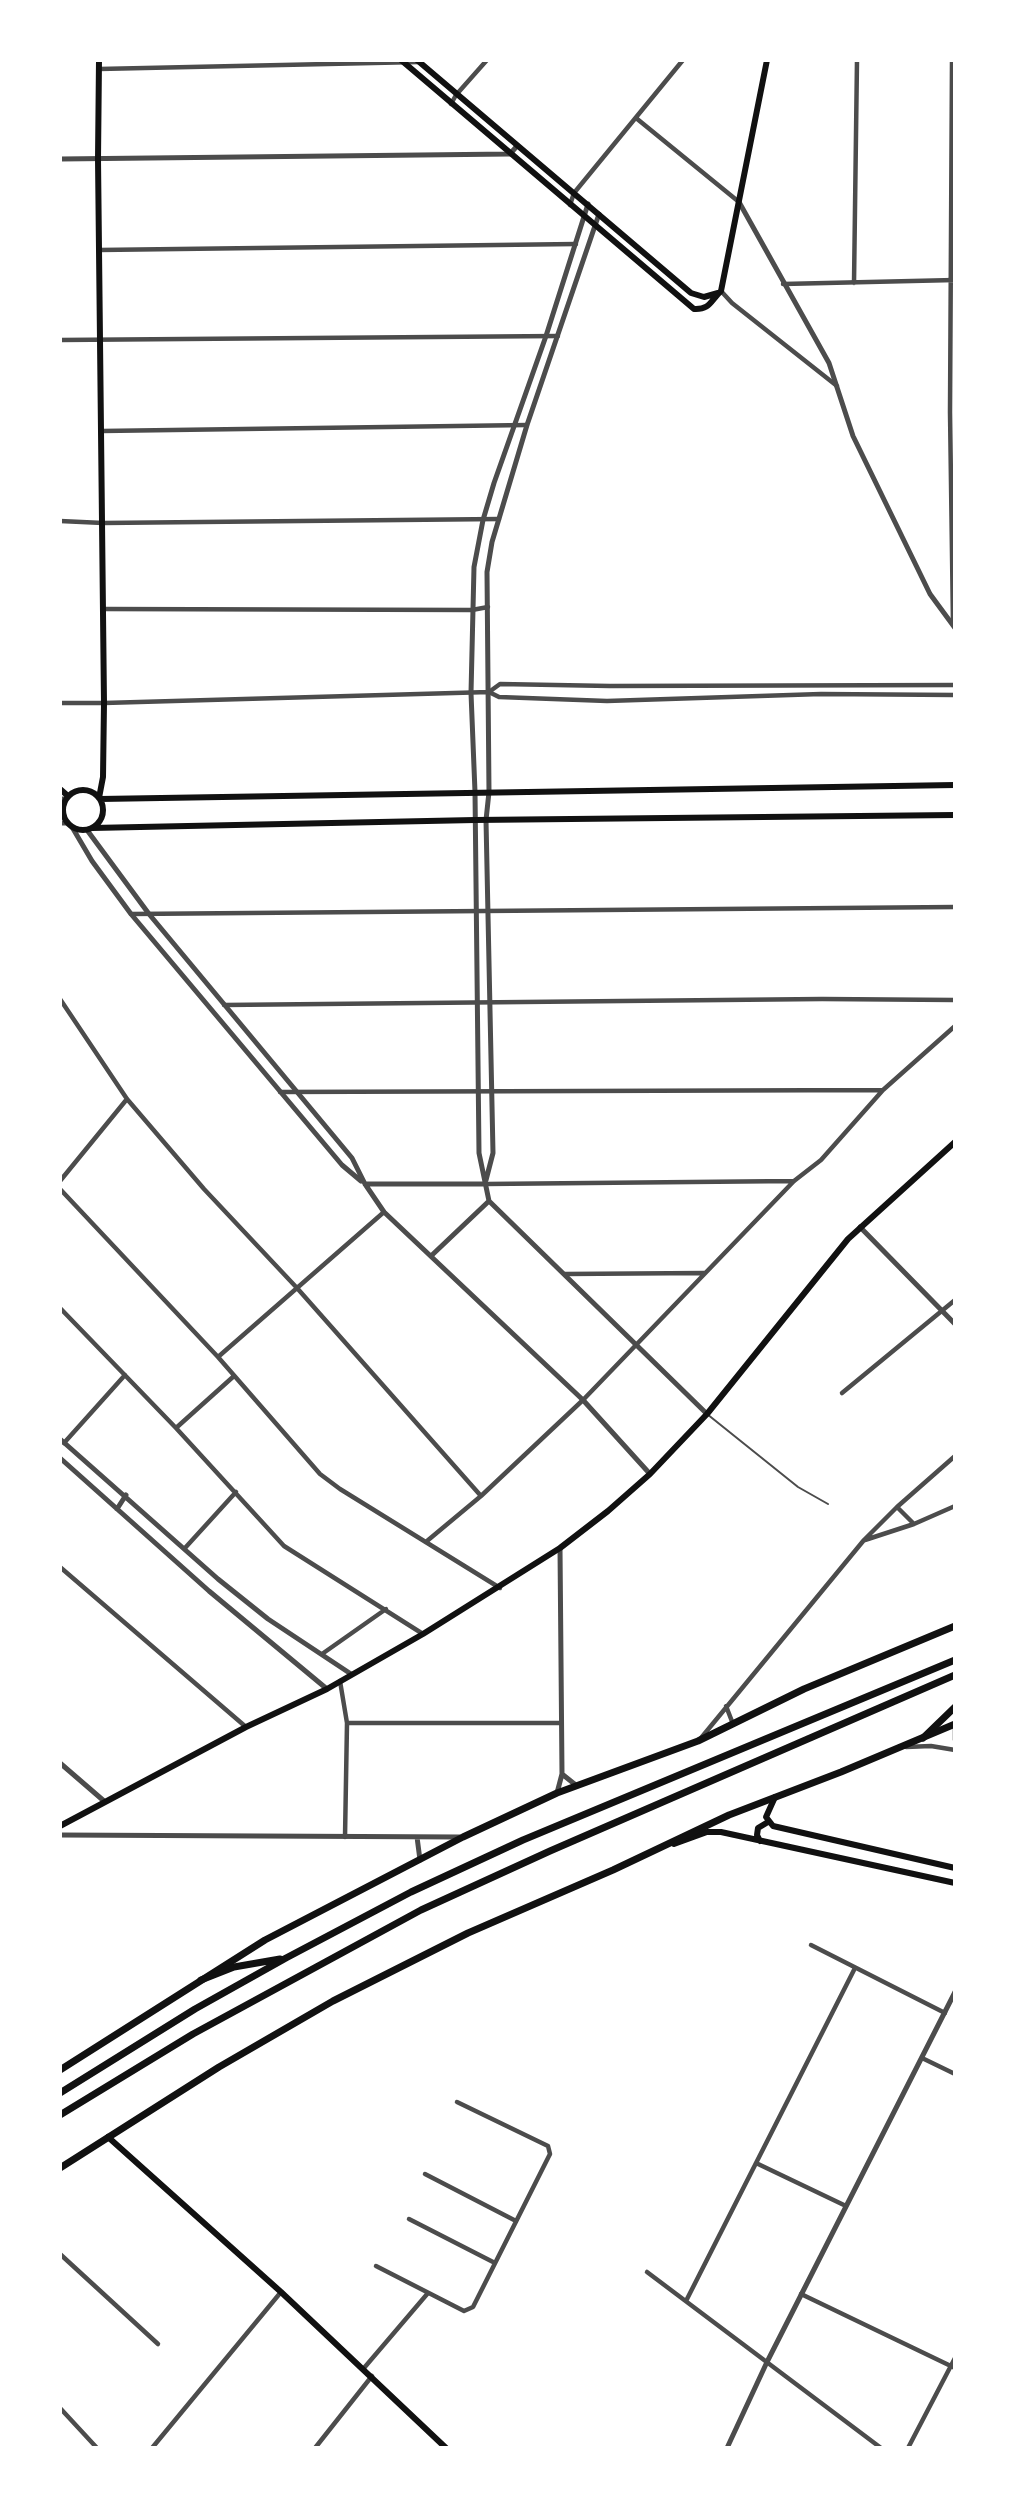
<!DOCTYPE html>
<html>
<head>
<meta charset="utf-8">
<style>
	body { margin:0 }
	#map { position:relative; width:1015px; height:2508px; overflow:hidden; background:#fff; font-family:Figtree,sans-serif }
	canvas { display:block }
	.frame { position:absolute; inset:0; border:62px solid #fff; pointer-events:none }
</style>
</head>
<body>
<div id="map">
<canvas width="1015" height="2508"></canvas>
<div class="frame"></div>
</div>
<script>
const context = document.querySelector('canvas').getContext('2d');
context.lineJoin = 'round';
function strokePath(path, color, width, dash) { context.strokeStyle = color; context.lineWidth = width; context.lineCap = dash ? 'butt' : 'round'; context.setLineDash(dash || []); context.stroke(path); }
const service = new Path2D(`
	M 707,1414 L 798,1487 L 828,1504`);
const minor = new Path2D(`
	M 952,60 L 950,412 L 953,624
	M 99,69 L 419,62
	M 451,104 L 456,95 L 487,60
	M 636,118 L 739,202
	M 570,205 L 574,193 L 683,60
	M 99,250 L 576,244
	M 854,283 L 857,60
	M 783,284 L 955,280
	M 721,291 L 732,303 L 837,386
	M 60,340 L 558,336
	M 102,431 L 527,425
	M 60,521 L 103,523 L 499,519
	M 103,609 L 472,610 L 488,607
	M 489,692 L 500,684 L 610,686 L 955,685
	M 60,703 L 104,703 L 489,692 L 499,697 L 607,701 L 821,694 L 955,695
	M 131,914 L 955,907
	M 60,999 L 127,1099 L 204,1189 L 297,1288 L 481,1496
	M 224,1005 L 822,999 L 955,1000
	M 280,1092 L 883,1090
	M 60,1181 L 127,1099
	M 486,1184 L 794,1181
	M 60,1189 L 218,1357 L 320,1474 L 340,1489 L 500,1588
	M 565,1274 L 704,1273
	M 60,1308 L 176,1428 L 284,1546 L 423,1634
	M 218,1357 L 384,1212
	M 842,1393 L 955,1300
	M 176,1428 L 234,1376
	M 64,1443 L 125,1375
	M 897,1507 L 914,1524
	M 865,1540 L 914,1524 L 955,1506
	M 427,1541 L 481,1496 L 583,1400 L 794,1181 L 821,1160 L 883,1090 L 955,1026
	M 185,1548 L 236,1492
	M 60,1567 L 246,1727
	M 322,1654 L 386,1609
	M 340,1681 L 347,1723 L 345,1837
	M 726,1706 L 733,1724
	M 347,1723 L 561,1723
	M 955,1727 L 955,1740
	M 701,1738 L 864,1540 L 897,1507 L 955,1456
	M 906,1747 L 931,1746 L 955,1750
	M 811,1945 L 945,2013
	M 922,2058 L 955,2074
	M 756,2163 L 846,2206
	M 425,2174 L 516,2221
	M 409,2219 L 495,2263
	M 60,2254 L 158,2344
	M 376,2266 L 464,2311 L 473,2307 L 550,2154 L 548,2146 L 457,2102
	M 647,2272 L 881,2448
	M 801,2294 L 955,2368
	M 686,2301 L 855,1968
	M 364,2368 L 428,2293
	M 60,2408 L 97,2448
	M 152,2448 L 281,2292
	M 315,2448 L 372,2376
	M 908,2448 L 955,2358`);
const tertiary = new Path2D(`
	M 60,159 L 510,154 L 517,146
	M 739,202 L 829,363 L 853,436 L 930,594 L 955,628
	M 588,204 L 546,336 L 494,483 L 483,520 L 474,567 L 471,693 L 475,792 L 479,1153 L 489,1201 L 707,1414
	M 60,799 L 66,799
	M 60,823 L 68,823
	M 72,827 L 92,861 L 131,914 L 342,1165 L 361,1181
	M 87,830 L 149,914 L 352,1158 L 365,1184 L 384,1212 L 583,1400 L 650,1474
	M 486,1180 L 493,1153 L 486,820 L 489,792 L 487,572 L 492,542 L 527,425 L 599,214
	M 365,1184 L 486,1184
	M 860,1227 L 955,1324
	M 431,1256 L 489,1201
	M 60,1439 L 218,1579 L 268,1619 L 351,1674
	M 60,1458 L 209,1591 L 327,1689
	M 117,1509 L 126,1495
	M 60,1763 L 104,1801
	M 562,1774 L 577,1786
	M 557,1793 L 562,1774 L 560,1548
	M 60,1835 L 460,1837
	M 417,1837 L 420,1860
	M 727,2448 L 767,2362 L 955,1992`);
const secondary = new Path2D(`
	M 99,60 L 98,159 L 104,703 L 103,777 L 99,798
	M 401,60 L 694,309 C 710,310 711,300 721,291 L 767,60
	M 417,60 L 691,293 L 704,297 L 718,293
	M 60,789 L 68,796
	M63 810a20 20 0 1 1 40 0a20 20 0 1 1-40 0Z
	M 100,799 L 955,785
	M 92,828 L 475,820 L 955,815
	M 775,1797 L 766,1817 L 773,1826 L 955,1868
	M 60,1826 L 246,1727 L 327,1689 L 423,1634 L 560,1548 L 608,1511 L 650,1474 L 707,1414 L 848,1239 L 955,1142
	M 760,1841 L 757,1835 L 758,1828 L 768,1822
	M 674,1844 L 707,1832 L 721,1832 L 955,1883
	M 108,2137 L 281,2292 L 446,2448`);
const primary = new Path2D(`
	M 60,2070 L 265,1940 L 463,1837 L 557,1793 L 698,1741 L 804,1689 L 955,1626
	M 60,2168 L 219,2067 L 333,2001 L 468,1933 L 613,1870 L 729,1815 L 841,1772 L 955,1724`);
const trunk = new Path2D(`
	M 923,1738 L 955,1707
	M 201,1980 L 234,1967 L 280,1959
	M 60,2093 L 195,2009 L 286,1958 L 411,1892 L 523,1840 L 955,1660
	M 60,2115 L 193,2034 L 421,1910 L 550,1851 L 955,1675`);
strokePath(service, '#4c4c4c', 2);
strokePath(minor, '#4c4c4c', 4.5);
strokePath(tertiary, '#4c4c4c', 5);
strokePath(secondary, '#111', 6);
strokePath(primary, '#111', 7);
strokePath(trunk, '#111', 7);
</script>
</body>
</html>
